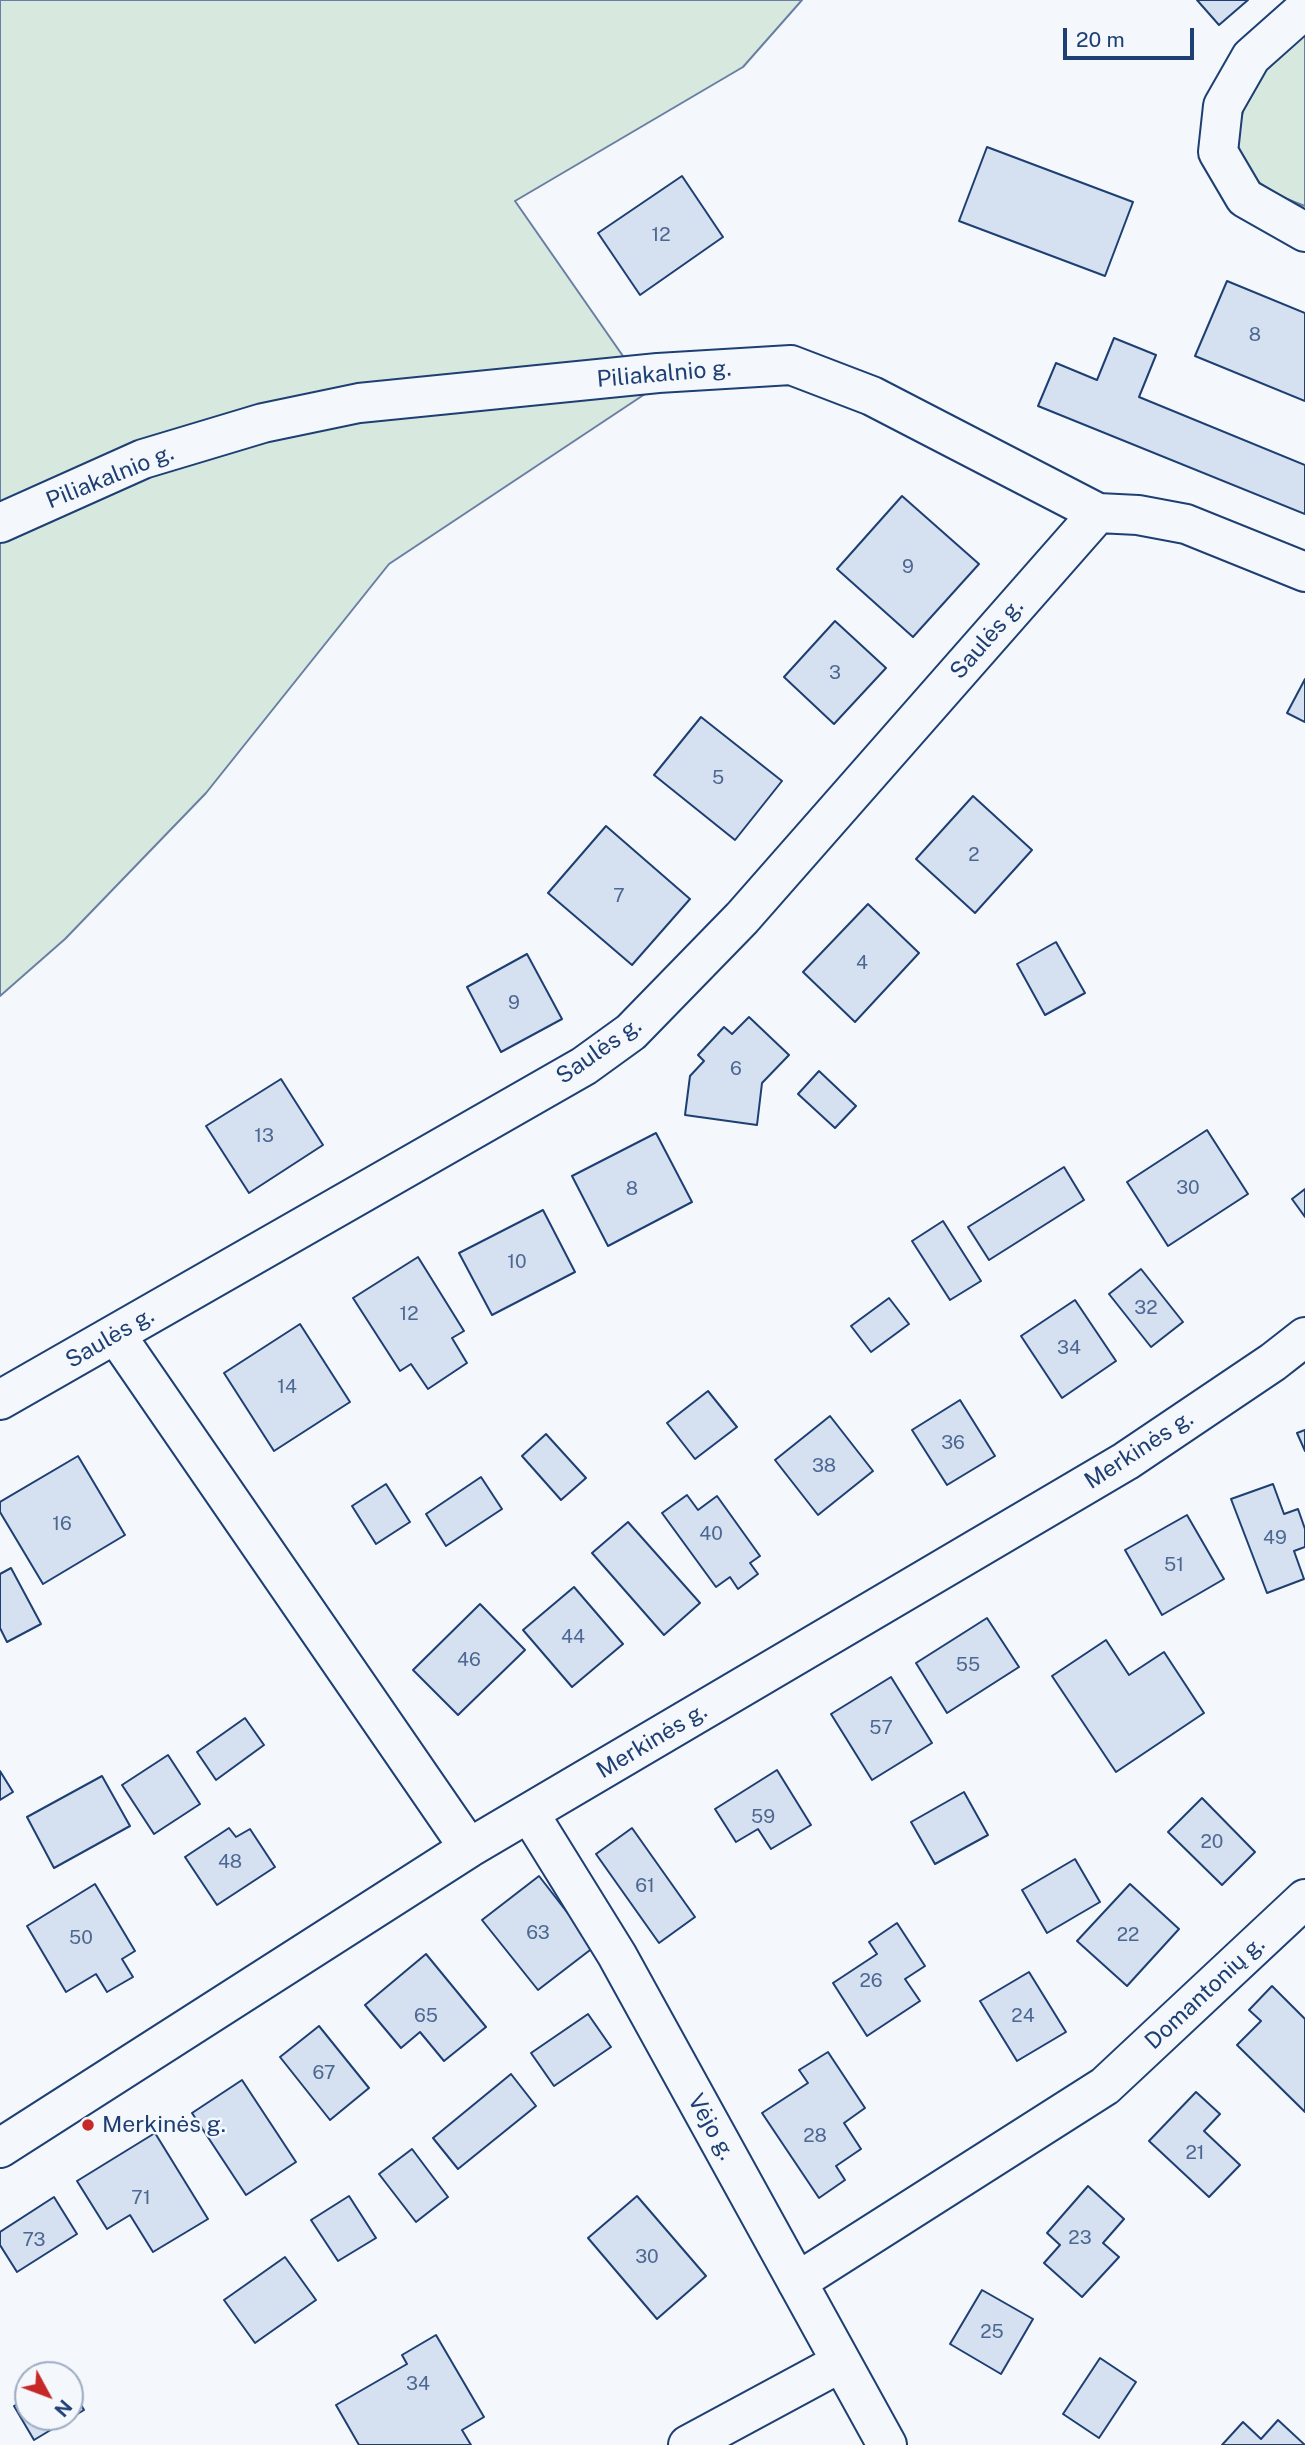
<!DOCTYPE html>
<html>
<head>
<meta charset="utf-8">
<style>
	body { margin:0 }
	#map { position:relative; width:1305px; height:2445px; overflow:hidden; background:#f4f7fb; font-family:"Public Sans",sans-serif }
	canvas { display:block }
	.north { position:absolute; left:14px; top:2361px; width:70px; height:70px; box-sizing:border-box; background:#f4f7fb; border:2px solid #9eadc5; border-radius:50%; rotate:131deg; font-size:19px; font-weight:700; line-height:28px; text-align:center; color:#1d3f73 }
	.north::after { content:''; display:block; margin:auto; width:24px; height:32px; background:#c62828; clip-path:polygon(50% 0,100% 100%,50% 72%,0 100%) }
	.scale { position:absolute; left:1063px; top:28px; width:131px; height:32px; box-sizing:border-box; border:4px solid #1d3f73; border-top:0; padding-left:9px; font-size:21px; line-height:24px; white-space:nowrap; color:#1d3f73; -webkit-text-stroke:5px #f4f7fb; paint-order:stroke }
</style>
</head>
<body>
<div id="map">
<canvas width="1305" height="2445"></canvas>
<div class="north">N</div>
<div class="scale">20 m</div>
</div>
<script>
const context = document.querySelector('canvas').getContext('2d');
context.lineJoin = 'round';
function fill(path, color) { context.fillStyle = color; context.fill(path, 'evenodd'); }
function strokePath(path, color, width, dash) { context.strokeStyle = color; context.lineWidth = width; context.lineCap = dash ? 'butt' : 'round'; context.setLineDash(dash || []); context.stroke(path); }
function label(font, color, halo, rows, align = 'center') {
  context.font = font + ' "Public Sans",sans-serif'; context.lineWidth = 5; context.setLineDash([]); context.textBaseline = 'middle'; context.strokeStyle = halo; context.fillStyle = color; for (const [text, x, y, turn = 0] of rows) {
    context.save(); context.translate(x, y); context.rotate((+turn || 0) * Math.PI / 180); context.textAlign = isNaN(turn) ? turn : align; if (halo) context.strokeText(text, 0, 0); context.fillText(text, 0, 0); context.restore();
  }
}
const green = new Path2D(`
	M 0,0 L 802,0 L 743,67 L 515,201 L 648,392 L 389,564 L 206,793 L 65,939 L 0,996 Z
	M 1305,33 L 1305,206 L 1282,197 L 1249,176 L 1236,140 L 1250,83 Z`);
const building = new Path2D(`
	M 1197,0 L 1248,0 L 1219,25 Z
	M 987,147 L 1133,202 L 1105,276 L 959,221 Z
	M 682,176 L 723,237 L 640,295 L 598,233 Z
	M 1227,281 L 1305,313 L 1305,401 L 1195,356 Z
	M 1114,338 L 1156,355 L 1139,397 L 1305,465 L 1305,514 L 1038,406 L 1056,363 L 1097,380 Z
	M 902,496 L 979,564 L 913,637 L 837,569 Z
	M 835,621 L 886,668 L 834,724 L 784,677 Z
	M 1305,679 L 1305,722 L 1287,713 Z
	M 701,717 L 782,781 L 735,840 L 654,775 Z
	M 973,796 L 1032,850 L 975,913 L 916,859 Z
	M 606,826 L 690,899 L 632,965 L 548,893 Z
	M 868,904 L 919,953 L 855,1022 L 803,972 Z
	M 1056,942 L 1085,993 L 1045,1015 L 1017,964 Z
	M 527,954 L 562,1019 L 501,1052 L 467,987 Z
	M 749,1017 L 789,1055 L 762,1083 L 757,1125 L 685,1115 L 690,1076 L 704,1061 L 698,1055 L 724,1027 L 732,1034 Z
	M 819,1071 L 856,1106 L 835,1128 L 798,1094 Z
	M 281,1079 L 323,1145 L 249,1193 L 206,1126 Z
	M 1207,1130 L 1248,1194 L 1168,1246 L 1127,1182 Z
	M 656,1133 L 692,1202 L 608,1246 L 572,1176 Z
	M 1064,1167 L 1084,1200 L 989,1260 L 968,1227 Z
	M 1305,1189 L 1305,1217 L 1292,1199 Z
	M 543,1210 L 575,1272 L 492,1315 L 459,1253 Z
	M 943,1221 L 981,1281 L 950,1300 L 912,1241 Z
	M 418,1257 L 464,1331 L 452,1338 L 467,1363 L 428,1389 L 411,1364 L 400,1371 L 353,1298 Z
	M 1141,1269 L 1183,1322 L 1151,1347 L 1109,1294 Z
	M 889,1298 L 909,1324 L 871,1352 L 851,1326 Z
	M 1075,1300 L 1116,1361 L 1062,1398 L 1021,1336 Z
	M 300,1324 L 350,1402 L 274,1451 L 224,1373 Z
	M 708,1391 L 737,1427 L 695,1459 L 667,1423 Z
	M 960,1400 L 995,1456 L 947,1485 L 912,1430 Z
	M 830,1416 L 873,1471 L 818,1515 L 775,1460 Z
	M 1305,1430 L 1305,1451 L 1297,1433 Z
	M 546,1434 L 586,1478 L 561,1500 L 522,1456 Z
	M 78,1456 L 125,1535 L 43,1584 L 0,1512 L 0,1502 Z
	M 481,1477 L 502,1509 L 446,1546 L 426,1514 Z
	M 386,1484 L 410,1522 L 376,1544 L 352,1506 Z
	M 1273,1484 L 1284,1514 L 1298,1509 L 1305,1529 L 1305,1547 L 1294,1551 L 1304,1579 L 1267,1593 L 1231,1499 Z
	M 687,1495 L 698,1510 L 717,1496 L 760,1556 L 750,1563 L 758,1574 L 738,1589 L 730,1577 L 716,1587 L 662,1513 Z
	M 1187,1515 L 1224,1579 L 1162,1615 L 1125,1550 Z
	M 628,1522 L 700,1603 L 664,1635 L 592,1553 Z
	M 11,1568 L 41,1624 L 7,1642 L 0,1628 L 0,1574 Z
	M 574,1587 L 623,1644 L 572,1687 L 523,1630 Z
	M 480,1604 L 525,1650 L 458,1715 L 413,1670 Z
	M 987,1618 L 1019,1667 L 947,1713 L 916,1663 Z
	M 1106,1640 L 1129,1675 L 1164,1652 L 1204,1713 L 1116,1772 L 1052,1676 Z
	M 891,1677 L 932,1743 L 872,1780 L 831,1714 Z
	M 245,1718 L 264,1745 L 216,1780 L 197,1752 Z
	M 168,1755 L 200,1804 L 154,1834 L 122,1785 Z
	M 777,1770 L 811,1825 L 771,1849 L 758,1829 L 736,1842 L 715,1809 Z
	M 0,1771 L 13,1792 L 0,1800 Z
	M 102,1776 L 130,1826 L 54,1868 L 27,1817 Z
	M 964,1792 L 988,1835 L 935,1864 L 911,1822 Z
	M 1202,1798 L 1255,1852 L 1222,1885 L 1168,1832 Z
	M 229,1828 L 236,1837 L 250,1829 L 275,1867 L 217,1905 L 185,1857 Z
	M 632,1828 L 695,1917 L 659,1943 L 596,1854 Z
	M 1075,1859 L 1100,1902 L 1047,1933 L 1022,1890 Z
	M 539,1876 L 594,1947 L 538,1990 L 482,1920 Z
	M 95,1884 L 135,1951 L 122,1959 L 133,1977 L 107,1992 L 96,1974 L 66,1992 L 27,1926 Z
	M 1130,1884 L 1179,1929 L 1127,1986 L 1077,1941 Z
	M 897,1923 L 925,1966 L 905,1979 L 920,2001 L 867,2036 L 833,1983 L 877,1954 L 869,1942 Z
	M 426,1954 L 486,2027 L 444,2061 L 420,2032 L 401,2048 L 365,2005 Z
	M 1029,1972 L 1066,2032 L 1017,2061 L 980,2001 Z
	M 1272,1986 L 1305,2019 L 1305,2112 L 1237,2045 L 1261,2021 L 1249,2010 Z
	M 588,2014 L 611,2047 L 554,2086 L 531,2053 Z
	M 319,2026 L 369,2088 L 330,2120 L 280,2057 Z
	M 828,2052 L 865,2108 L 844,2123 L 861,2149 L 836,2166 L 845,2180 L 819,2198 L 762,2113 L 808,2083 L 799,2070 Z
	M 511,2074 L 536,2106 L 458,2169 L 433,2138 Z
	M 242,2080 L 296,2162 L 246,2195 L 192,2113 Z
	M 1196,2092 L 1220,2114 L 1204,2131 L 1240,2165 L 1209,2197 L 1149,2141 Z
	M 155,2133 L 208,2219 L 153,2252 L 130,2215 L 107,2229 L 77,2181 Z
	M 412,2149 L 448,2197 L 416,2222 L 379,2174 Z
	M 1088,2186 L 1124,2219 L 1103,2243 L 1119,2257 L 1082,2297 L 1044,2263 L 1060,2245 L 1047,2233 Z
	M 349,2196 L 376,2238 L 338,2261 L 311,2220 Z
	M 637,2196 L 706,2276 L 657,2319 L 588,2238 Z
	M 54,2197 L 77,2234 L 17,2272 L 0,2245 L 0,2232 Z
	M 285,2257 L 316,2300 L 255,2343 L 224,2300 Z
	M 982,2290 L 1033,2319 L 1001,2374 L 950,2344 Z
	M 436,2335 L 484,2417 L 462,2430 L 471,2445 L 359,2445 L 336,2405 L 407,2364 L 402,2355 Z
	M 1100,2358 L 1136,2382 L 1099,2438 L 1063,2414 Z
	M 70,2386 L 84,2410 L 34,2440 L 14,2406 L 28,2398 L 28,2417 L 70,2417 Z
	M 1278,2420 L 1305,2445 L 1222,2445 L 1243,2422 L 1261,2439 Z`);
const street = new Path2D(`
	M 1305,9 L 1251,57 L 1223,106 L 1218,152 L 1245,198 L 1305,232
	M 0,523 L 143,459 L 263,423 L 359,403 L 658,373 L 791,365 L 872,396 L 1098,513 L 1138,515 L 1186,524 L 1305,572
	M 116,1335 L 469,1848
	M 0,1400 L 584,1066 L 631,1032 L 742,918 L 1098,513
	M 529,1813 L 617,1955 L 887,2445
	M 0,2148 L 469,1848 L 1126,1461 L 1273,1362 L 1305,1337
	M 797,2282 L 1105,2086 L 1305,1899
	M 688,2445 L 840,2363`);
const markers = [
	[88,2125,7,"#c62828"]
];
const numberNames = [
	["12",661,235],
	["8",1255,335],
	["9",908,567],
	["3",835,673],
	["5",718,778],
	["2",974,855],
	["7",619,896],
	["4",862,963],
	["9",514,1003],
	["6",736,1069],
	["13",264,1136],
	["30",1188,1188],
	["8",632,1189],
	["10",517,1262],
	["32",1146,1308],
	["12",409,1314],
	["34",1069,1348],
	["14",287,1387],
	["36",953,1443],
	["38",824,1466],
	["16",62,1524],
	["40",711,1534],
	["49",1275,1538],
	["51",1174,1565],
	["44",573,1637],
	["46",469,1660],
	["55",968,1665],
	["57",881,1728],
	["59",763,1817],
	["20",1212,1842],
	["48",230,1862],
	["61",645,1886],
	["63",538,1933],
	["22",1128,1935],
	["50",81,1938],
	["26",871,1981],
	["65",426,2016],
	["24",1023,2016],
	["67",324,2073],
	["28",815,2136],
	["21",1195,2153],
	["71",141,2198],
	["23",1080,2238],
	["73",34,2240],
	["30",647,2257],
	["25",992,2332],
	["34",418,2384]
];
const streetNames = [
	["Piliakalnio g.",664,374,-5],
	["Piliakalnio g.",110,477,-22],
	["Saulės g.",987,639,-49],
	["Saulės g.",599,1051,-35],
	["Saulės g.",110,1338,-30],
	["Merkinės g.",1139,1450,-33],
	["Merkinės g.",652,1741,-31],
	["Domantonių g.",1205,1993,-43],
	["Vėjo g.",711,2127,61]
];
const poiNames = [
	["Merkinės g.",102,2125]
];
fill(green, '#d7e8df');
strokePath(green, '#687fa3', 2);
fill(building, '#d5e0f0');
strokePath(building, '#1d3f73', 2);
strokePath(street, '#1d3f73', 42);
strokePath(street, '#f4f7fb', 38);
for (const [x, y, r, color] of markers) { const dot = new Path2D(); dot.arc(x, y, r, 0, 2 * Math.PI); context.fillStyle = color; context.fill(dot); strokePath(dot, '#f4f7fb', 2.5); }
label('19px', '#4b6792', null, numberNames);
label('23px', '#1d3f73', '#f4f7fb', streetNames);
label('23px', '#1d3f73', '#f4f7fb', poiNames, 'left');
</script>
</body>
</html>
